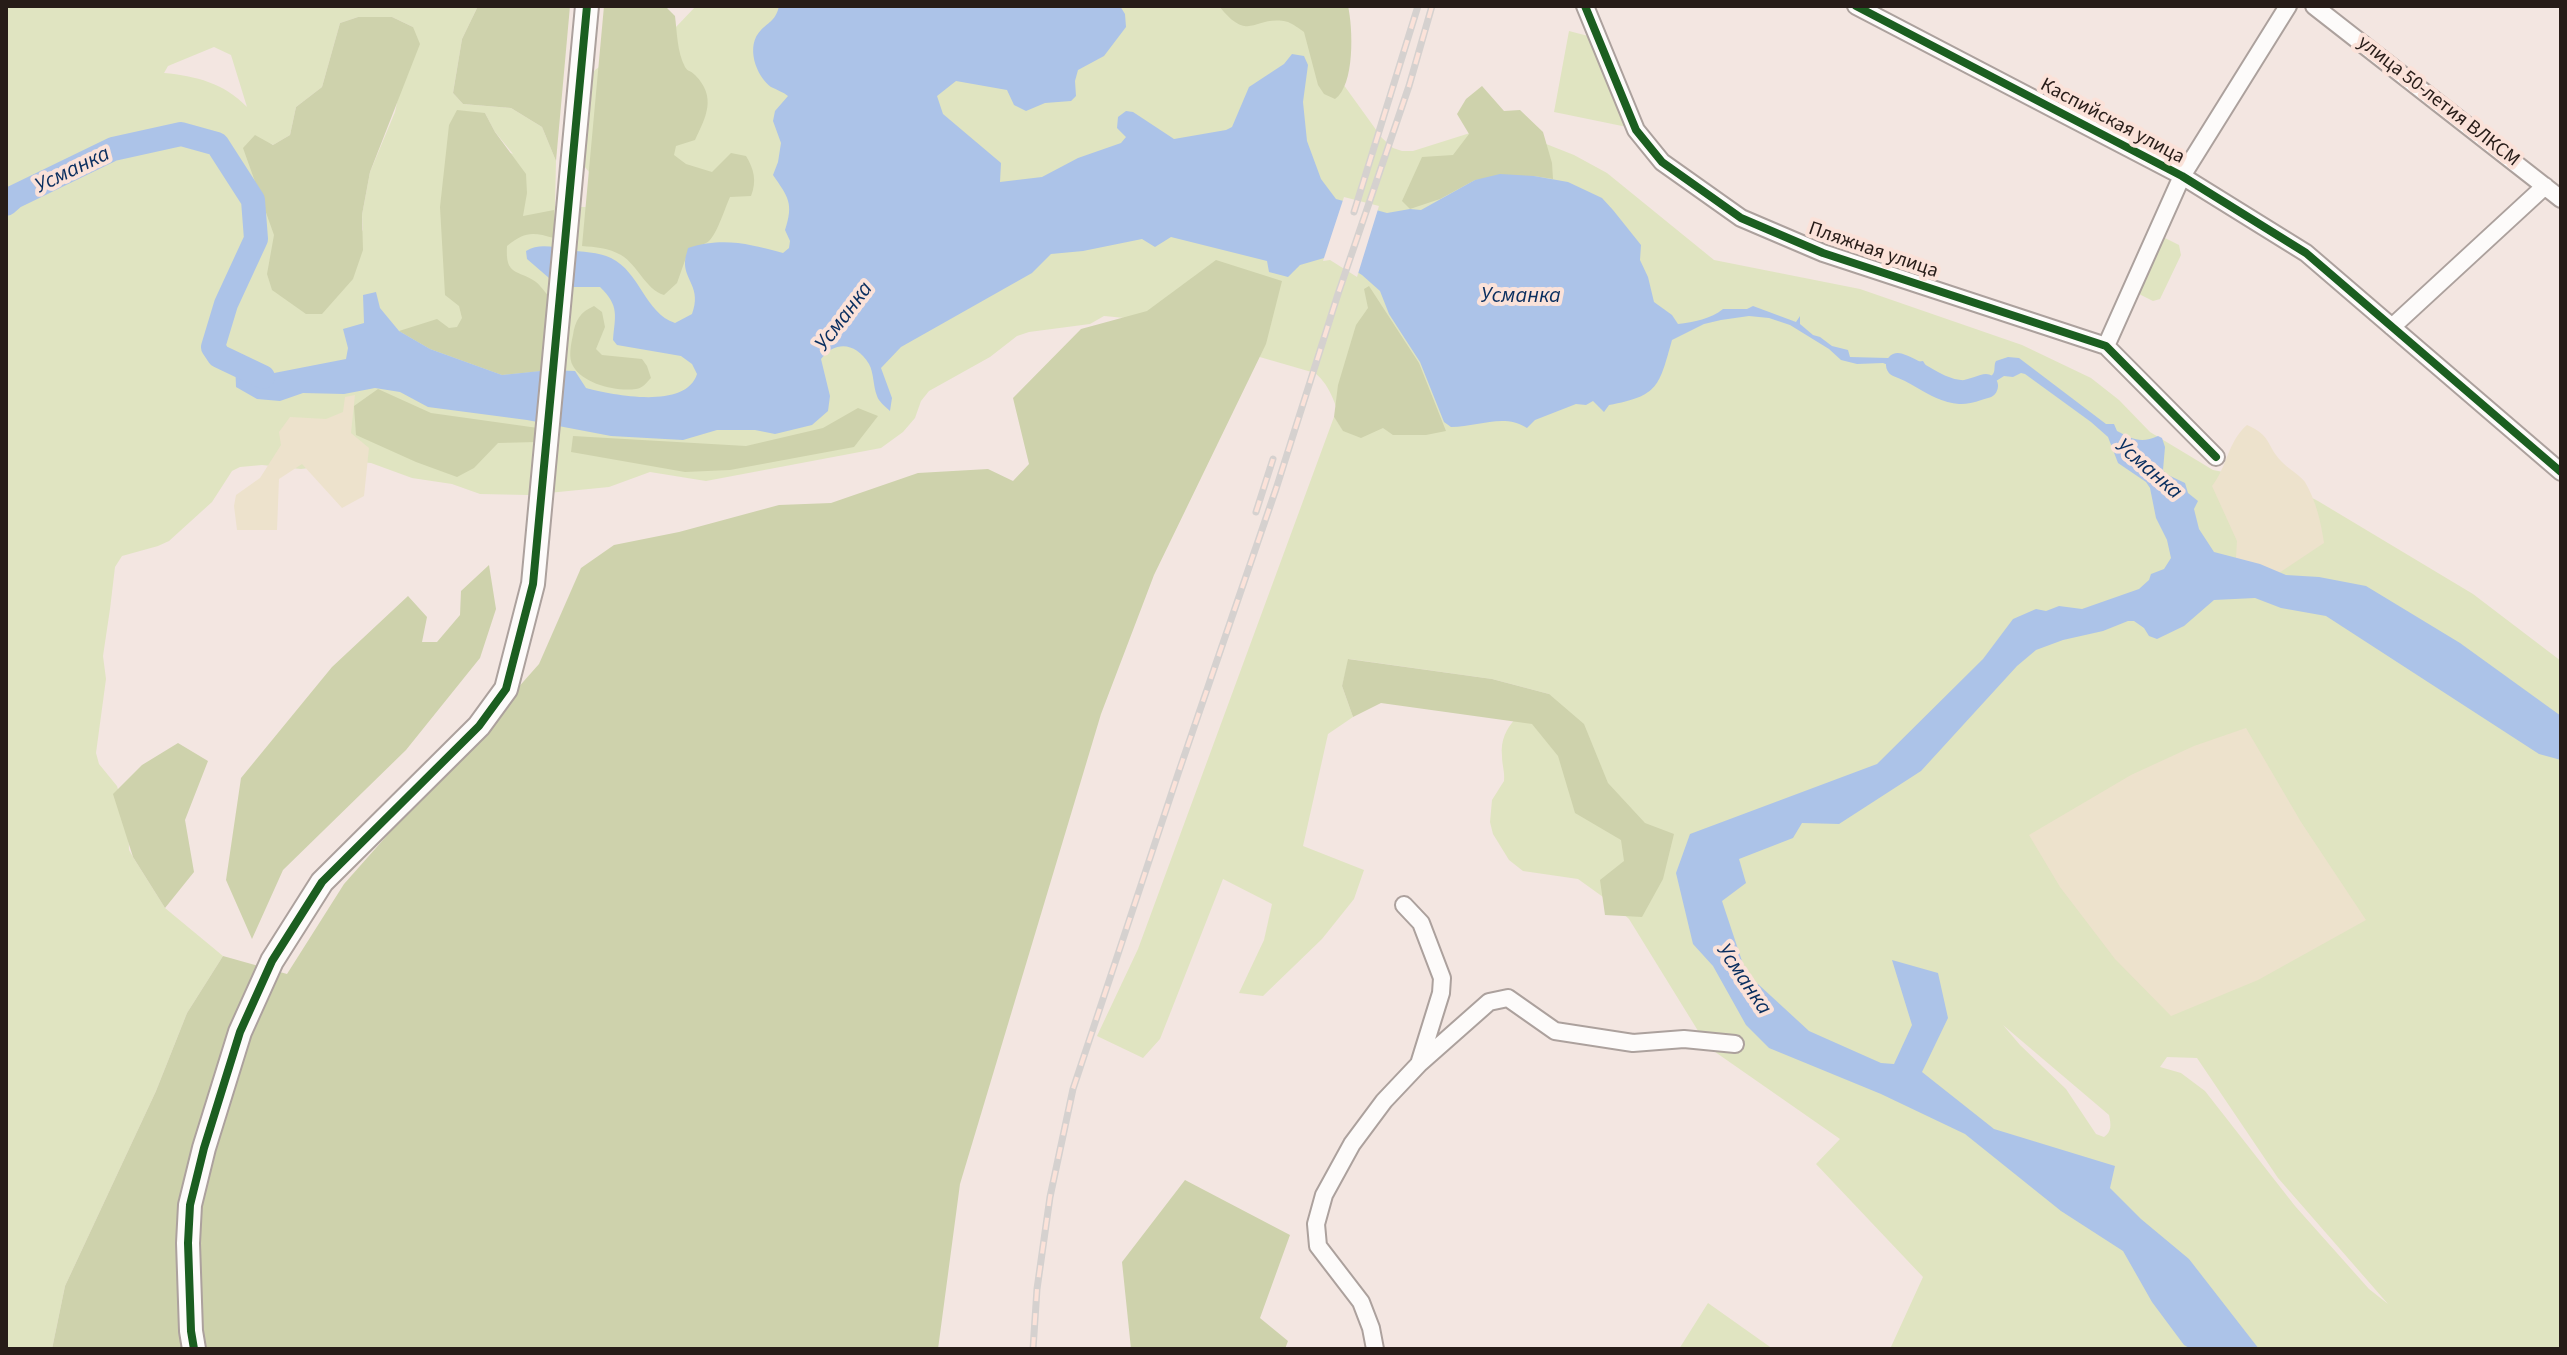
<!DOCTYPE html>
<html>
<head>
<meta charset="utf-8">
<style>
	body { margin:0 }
	#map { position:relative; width:2567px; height:1355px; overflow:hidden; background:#f3e6e1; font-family:"Source Sans 3",sans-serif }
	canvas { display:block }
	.frame { position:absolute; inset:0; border:8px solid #271c18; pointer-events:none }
</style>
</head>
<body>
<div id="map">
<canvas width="2567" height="1355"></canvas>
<div class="frame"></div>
</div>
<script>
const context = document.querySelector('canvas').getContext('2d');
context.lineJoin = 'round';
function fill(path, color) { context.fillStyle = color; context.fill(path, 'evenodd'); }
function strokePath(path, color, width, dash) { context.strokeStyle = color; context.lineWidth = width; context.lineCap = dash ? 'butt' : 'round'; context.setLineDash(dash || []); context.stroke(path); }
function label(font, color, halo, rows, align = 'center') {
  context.font = font + ' "Source Sans 3",sans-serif'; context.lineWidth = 8; context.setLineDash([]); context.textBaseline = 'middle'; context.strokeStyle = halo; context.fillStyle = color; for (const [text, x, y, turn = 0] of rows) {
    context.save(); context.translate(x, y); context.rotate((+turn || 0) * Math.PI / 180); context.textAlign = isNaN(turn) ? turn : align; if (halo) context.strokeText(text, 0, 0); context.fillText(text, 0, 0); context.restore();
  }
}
const green = new Path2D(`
	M 6,6 L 478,6 L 462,39 L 453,93 L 463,104 L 511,108 L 542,127 L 556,161 L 555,206 L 585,207 L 606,203 L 589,172 L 580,161 L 581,88 L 595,70 L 623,50 L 676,27 L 696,6 L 1298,6 L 1338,77 L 1382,138 L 1393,148 L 1402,151 L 1413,151 L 1470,133 L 1531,138 L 1574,155 L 1607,173 L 1714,260 L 1860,289 L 2022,345 L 2091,378 L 2119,400 L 2150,432 L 2213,470 L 2285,484 L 2318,501 L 2473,594 L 2561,661 L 2561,1349 L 1890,1349 L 1923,1277 L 1816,1164 L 1840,1139 L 1708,1047 L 1629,919 L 1610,902 L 1578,879 L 1523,871 L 1509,860 L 1493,834 L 1490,822 L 1492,800 L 1504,781 C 1505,772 1502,765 1502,756 C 1499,724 1526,709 1549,694 L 1492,679 L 1349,659 L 1342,686 L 1353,717 L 1328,734 L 1303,846 L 1364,870 L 1354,899 L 1322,939 L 1263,996 L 1239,993 L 1264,940 L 1272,904 L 1223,879 L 1160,1039 L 1143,1058 L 1097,1036 L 1138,949 L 1334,417 L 1343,430 C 1337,409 1332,387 1315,373 L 1125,318 L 1104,316 L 1090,324 L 1029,332 L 1017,336 L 990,357 L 929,391 L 921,401 L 915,418 L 903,432 L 881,448 L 706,481 L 650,472 L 609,487 L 528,495 L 480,494 L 452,484 L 412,478 L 371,463 L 358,462 L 301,469 L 262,465 L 240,467 L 232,471 L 212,502 L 169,541 L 158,546 L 122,556 L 115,567 L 110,609 L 103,656 L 106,679 L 96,753 L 99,764 L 117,786 L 128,823 L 129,850 L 133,857 L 165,908 L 223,956 L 187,1013 L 156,1091 L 65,1286 L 52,1349 L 6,1349 ZM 358,17 L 392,17 L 413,27 L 395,112 L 370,172 L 362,215 L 363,231 L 270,143 L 273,145 L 290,135 L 296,107 L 322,87 L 340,23 ZM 214,47 L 231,55 L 247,107 C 224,83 196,76 164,73 L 168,66 ZM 485,113 L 495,132 L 513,154 L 449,125 ZM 2003,1025 L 2109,1115 C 2111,1125 2112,1131 2104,1137 L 2096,1134 L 2066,1089 L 2020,1045 ZM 2167,1057 L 2197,1058 L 2278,1178 L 2388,1304 L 2369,1289 L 2295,1206 L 2205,1091 L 2181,1073 L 2160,1067 Z
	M 1569,31 L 1592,37 L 1627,127 L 1554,112 Z
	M 2165,238 L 2179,245 L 2181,255 L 2160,299 L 2153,301 L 2139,294 L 2135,286 L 2156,241 Z
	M 1708,1303 L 1773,1349 L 1679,1349 Z`);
const forest = new Path2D(`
	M 478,6 L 570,6 L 556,161 L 542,127 L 511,108 L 463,104 L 453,93 L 462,39 Z
	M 604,6 L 665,6 L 675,16 C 677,31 677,52 685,67 C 688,72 690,70 695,75 C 717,97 706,117 695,140 L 676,146 L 674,155 L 686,164 L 712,172 L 731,153 L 746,156 C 754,169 757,181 751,196 L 730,197 C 725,208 717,234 709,241 C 704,245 695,247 689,249 L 677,283 L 664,295 C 645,289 638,265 621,255 C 609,248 595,247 582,246 Z
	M 1219,6 L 1348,6 C 1353,28 1355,85 1335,99 L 1324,94 L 1318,85 L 1304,32 C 1300,29 1293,24 1288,22 C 1254,14 1250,45 1219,6 Z
	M 358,17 L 392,17 L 413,27 L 420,44 L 370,172 L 362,215 L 363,250 L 353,279 L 322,314 L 306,314 L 272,290 L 267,274 L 274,235 L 243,148 L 255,135 L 273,145 L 290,135 L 296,107 L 322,87 L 340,23 Z
	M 1482,86 L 1504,111 L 1520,110 L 1543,132 L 1552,163 L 1553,179 L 1534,176 L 1475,180 L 1440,199 L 1410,209 L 1402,201 L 1422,157 L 1453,155 L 1469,134 L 1457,114 L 1466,99 Z
	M 457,110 L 485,113 L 495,132 L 526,174 L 527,193 L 523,216 L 554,210 L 554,238 C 533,232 525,231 507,246 C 505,277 518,269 536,282 C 542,287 548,296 553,302 L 543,371 L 502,375 L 430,349 L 399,331 L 437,319 L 449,328 L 457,327 L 462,318 L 459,306 L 445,295 L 440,207 L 449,125 Z
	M 1216,260 L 1282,281 L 1266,344 L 1154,575 L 1101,714 L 960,1184 L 938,1349 L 52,1349 L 65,1286 L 156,1091 L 187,1013 L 223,956 L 287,974 L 344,884 L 539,664 L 581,568 L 614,545 L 679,532 L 779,505 L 831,503 L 918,473 L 988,469 L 1013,481 L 1029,464 L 1013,398 L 1081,329 L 1147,311 Z
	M 1369,286 L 1419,363 L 1446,431 L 1426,435 L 1393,435 L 1383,428 L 1361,438 L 1343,431 L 1334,417 L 1338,385 L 1356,325 L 1368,308 L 1364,289 Z
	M 594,306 L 602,312 L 605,327 L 596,349 L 602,355 L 642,359 L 647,366 L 651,378 C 647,382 643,388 636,389 C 617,392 583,384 573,366 C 568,358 571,344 573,335 C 575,321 580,312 594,306 Z
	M 378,389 L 431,413 L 538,428 L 537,442 L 498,443 L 474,468 L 457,477 L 416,462 L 356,435 L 354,406 Z
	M 858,408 L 878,416 L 854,447 L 730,470 L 685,472 L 571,452 L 573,436 L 746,446 L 823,428 Z
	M 489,565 L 496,609 L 480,658 L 406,750 L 283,870 L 252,939 L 226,880 L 241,778 L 332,667 L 408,596 L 427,617 L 422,642 L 437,642 L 460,615 L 461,591 Z
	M 1348,659 L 1492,679 L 1549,694 L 1584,724 L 1608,783 L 1645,823 L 1674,834 L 1663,879 L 1642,917 L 1605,915 L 1600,880 L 1624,861 L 1621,840 L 1575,813 L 1558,756 L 1532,724 L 1381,703 L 1353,717 L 1342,686 Z
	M 178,743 L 208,761 L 185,820 L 194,872 L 165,908 L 133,857 L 113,794 L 142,765 Z
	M 1185,1180 L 1290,1235 L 1260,1318 L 1288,1341 L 1285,1349 L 1131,1349 L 1122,1262 Z`);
const sand = new Path2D(`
	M 355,395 L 351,433 L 369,448 L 364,496 L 342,508 L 302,464 L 279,479 L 277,530 L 237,530 L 234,506 L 236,495 L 260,478 L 281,445 L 279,432 L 290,417 L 326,419 L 343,412 L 345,397 Z
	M 2247,425 C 2272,436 2266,445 2281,461 C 2288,469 2299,474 2305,482 C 2316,501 2321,522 2324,543 L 2279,573 L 2236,558 L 2237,541 L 2212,486 C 2227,467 2228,441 2247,425 Z
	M 2246,728 L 2301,822 L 2366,920 L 2258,980 L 2171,1016 L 2115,959 L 2060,887 L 2029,835 L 2131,775 L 2194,746 Z`);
const water = new Path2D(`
	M 779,6 L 1120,6 L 1125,14 L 1126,27 L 1104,56 L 1078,70 L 1075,81 L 1076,96 L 1071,101 L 1045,103 L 1026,111 L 1014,105 L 1007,90 L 956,81 L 937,96 L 943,114 L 1001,163 L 1000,182 L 1042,177 L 1078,158 L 1121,143 L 1126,137 L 1117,128 L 1118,117 L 1126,111 L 1133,112 L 1174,139 L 1226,130 L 1232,127 L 1249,87 L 1284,64 L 1292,54 L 1304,56 L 1308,65 L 1303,102 L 1307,141 L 1321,179 L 1336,199 L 1387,213 L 1410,209 L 1421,210 L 1475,180 L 1500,174 L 1534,176 L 1568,182 L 1602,198 L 1613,210 L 1641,245 L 1640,260 L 1648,277 L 1654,302 L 1672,315 L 1678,324 C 1694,322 1711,319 1723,309 L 1747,309 L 1753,306 L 1796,322 L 1800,316 L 1800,324 L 1813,335 L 1820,337 L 1832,346 L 1848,350 L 1850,357 L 1888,358 L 1907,362 L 1912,358 L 1916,362 L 1923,361 L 1935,380 L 1946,382 L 1949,385 L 1961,386 L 1966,383 C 1973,383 1991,381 1994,372 C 1995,369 1994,364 1996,361 L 2008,357 L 2019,358 L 2106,424 L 2114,424 L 2117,431 C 2132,439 2141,444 2158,436 L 2162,438 L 2165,447 L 2163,470 L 2166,474 L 2185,483 L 2188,493 L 2198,501 L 2194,509 L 2199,529 L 2214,552 L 2260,564 L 2286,575 L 2319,577 L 2366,586 L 2460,643 L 2561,716 L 2561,760 L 2539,754 L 2326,616 L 2281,608 L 2255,598 L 2214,600 L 2184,626 L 2157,639 L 2149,636 L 2144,628 L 2134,621 L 2128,621 L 2103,631 L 2063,640 L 2036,650 L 2017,666 L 1921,771 L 1839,824 L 1802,823 L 1793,838 L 1739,859 L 1746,883 L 1722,901 L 1746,973 L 1809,1031 L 1881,1063 L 1894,1064 L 1912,1025 L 1892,960 L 1938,973 L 1948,1018 L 1922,1072 L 1994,1129 L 2115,1166 L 2110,1188 L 2141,1219 L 2189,1259 L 2259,1349 L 2191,1349 L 2184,1345 L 2152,1302 L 2123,1251 L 2061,1211 L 1965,1134 L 1881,1094 L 1769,1048 L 1746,1025 L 1713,966 L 1693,944 L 1676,873 L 1690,834 L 1877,764 L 1983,659 L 2013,619 L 2036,609 L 2046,611 L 2059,606 L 2082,609 L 2139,589 L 2149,580 L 2151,574 L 2164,569 L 2171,558 L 2167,540 L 2156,518 L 2150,488 L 2146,482 L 2118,463 L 2108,437 L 2091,422 L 2025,374 L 2021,373 L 2013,377 L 2004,376 L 1985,388 L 1965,395 L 1883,363 L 1857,364 L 1841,360 L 1829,349 L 1790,325 L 1769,318 L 1749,316 L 1721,320 L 1704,324 L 1672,340 C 1659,386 1659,396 1609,405 L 1604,412 L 1593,401 L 1586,405 L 1576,404 L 1535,420 L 1527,428 C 1504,413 1478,427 1451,427 L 1444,422 L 1420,362 L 1389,314 L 1380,291 L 1362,275 L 1331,256 L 1300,265 L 1288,277 L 1269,272 L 1267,261 L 1171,237 L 1155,247 L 1142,239 L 1083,251 L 1051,254 L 1032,273 L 901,347 L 881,368 L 892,398 L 890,411 C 885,406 879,402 877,396 C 873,386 874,373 869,364 C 856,343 836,340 821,359 L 830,396 L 828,411 L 812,425 L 775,434 L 755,430 L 717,430 L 683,440 L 611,436 L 527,420 L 428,407 L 400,392 L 375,388 L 344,394 L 303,393 L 280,401 L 257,399 L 236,387 L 235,360 L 269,374 L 346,359 L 348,348 L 343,329 L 364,323 L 363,295 L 376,292 L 380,308 L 399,331 L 430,349 L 502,375 L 550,370 L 575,371 L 586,388 C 613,395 686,410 697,374 L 692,364 L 681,356 L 617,345 L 613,340 C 615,316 620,306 600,287 L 572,287 L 549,278 L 527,259 L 526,251 C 539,243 554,247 568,250 C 581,252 599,252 611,258 C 640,272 645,313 675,323 L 692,314 C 702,288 684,280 685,262 C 685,257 687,253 688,248 C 724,237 748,244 783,253 L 789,248 L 790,241 L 785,230 C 794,203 788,197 773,175 L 778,162 L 781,143 L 773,121 L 775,111 L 788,96 C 783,92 777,90 771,87 C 756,76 745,46 761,30 C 769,22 776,20 779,6 Z`);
const pier = new Path2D(`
	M 1344,197 L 1379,206 L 1357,277 L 1330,260 L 1323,261 Z`);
const river = new Path2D(`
	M 6,204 L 14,197 L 113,149 L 181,134 L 217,144 L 253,200 L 256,239 L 226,304 L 213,347 L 219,356 L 263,377
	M 1898,365 C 1920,372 1936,390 1960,392 C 1968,393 1978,388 1986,386`);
const street = new Path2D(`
	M 1585,6 L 1636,130 L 1662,162 L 1741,218 L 1823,253 L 2106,346 L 2216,457
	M 1856,6 L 2182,176 L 2306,253 L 2561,472
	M 2314,6 L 2561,199
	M 2392,327 L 2545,186
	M 2106,346 L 2182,176 L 2288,6
	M 1420,1063 L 1489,1002 L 1508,998 L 1555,1031 L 1633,1043 L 1684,1039 L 1735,1044
	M 1375,1349 L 1371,1328 L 1361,1302 L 1318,1246 L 1316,1224 L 1324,1195 L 1352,1144 L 1384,1101 L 1419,1064 L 1441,993 L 1442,978 L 1421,923 L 1404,905`);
const secondary = new Path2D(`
	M 194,1349 L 191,1331 L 188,1243 L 190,1205 L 204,1148 L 240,1032 L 272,961 L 322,882 L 479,726 L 506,689 L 533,584 L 587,6`);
const rail = new Path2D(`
	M 1354,212 L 1418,6
	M 1256,512 L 1273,459
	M 1033,1349 L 1037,1289 L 1050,1197 L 1073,1089 L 1179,771 L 1276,489 L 1338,294 L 1409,86 L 1432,6`);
const cycleway = new Path2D(`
	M 1585,6 L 1636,130 L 1662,162 L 1741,218 L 1823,253 L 2106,346 L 2216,457
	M 1856,6 L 2182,176 L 2306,253 L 2561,472
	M 194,1349 L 191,1331 L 188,1243 L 190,1205 L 204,1148 L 240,1032 L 272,961 L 322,882 L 479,726 L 506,689 L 533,584 L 587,6`);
const streetNames = [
	["улица 50-летия ВЛКСМ",2438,102,38],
	["Каспийская улица",2112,122,28],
	["Пляжная улица",1873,251,19]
];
const waterNames = [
	["Усманка",73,171,-26],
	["Усманка",1521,297],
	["Усманка",845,317,-53],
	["Усманка",2148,470,41],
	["Усманка",1743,980,56]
];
fill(green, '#e0e4c1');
fill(forest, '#ced2ac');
fill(sand, '#ede2cc');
fill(water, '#acc3e8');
fill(pier, '#f3e6e1');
strokePath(river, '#acc3e8', 24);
strokePath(street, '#aca19d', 20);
strokePath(secondary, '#aca19d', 26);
strokePath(street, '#fdfbfa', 16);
strokePath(secondary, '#fdfbfa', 22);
strokePath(rail, '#d5d1cf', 7);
strokePath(rail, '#fbe2d9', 4, [12]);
strokePath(cycleway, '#1b5e20', 8);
label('20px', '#271c18', '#fbe2d9', streetNames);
label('italic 22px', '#092e5f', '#fbe2d9', waterNames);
</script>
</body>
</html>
